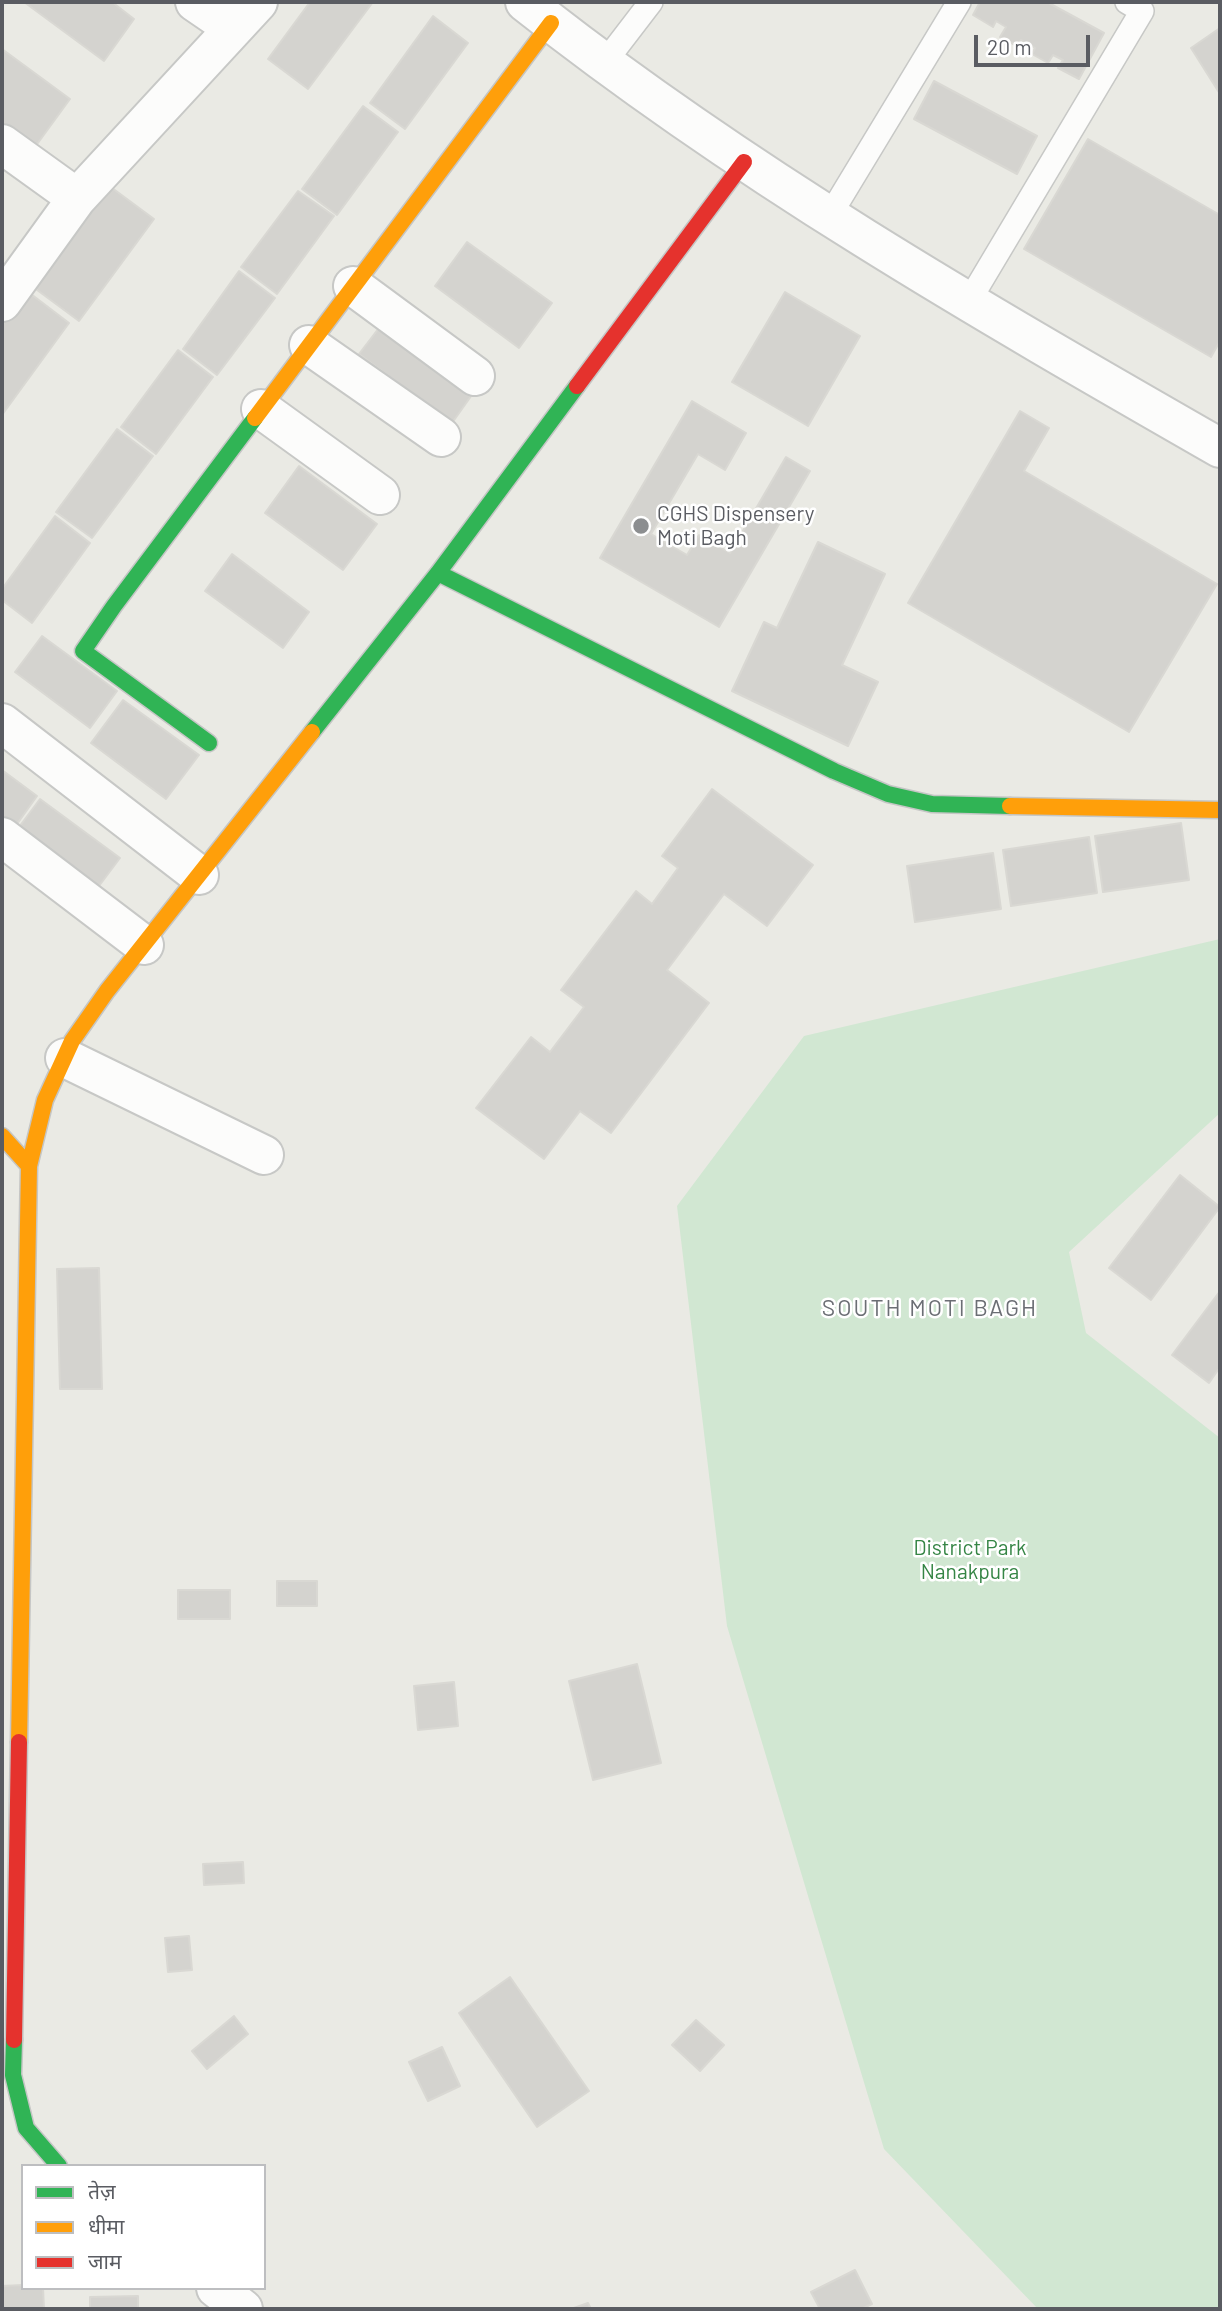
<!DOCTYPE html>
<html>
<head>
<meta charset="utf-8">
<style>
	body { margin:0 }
	#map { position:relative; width:1222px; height:2311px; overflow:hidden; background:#eaeae4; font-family:Barlow,"Noto Sans Devanagari",sans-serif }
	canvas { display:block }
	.frame { position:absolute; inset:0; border:4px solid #5a5c62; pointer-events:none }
	.legend { position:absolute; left:21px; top:2164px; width:245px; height:126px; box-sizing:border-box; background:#fff; border:2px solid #bdbec0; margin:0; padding:9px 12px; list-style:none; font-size:21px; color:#5a5c62 }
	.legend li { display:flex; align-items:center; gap:14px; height:35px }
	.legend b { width:35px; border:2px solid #bdbec0 }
	.scale { position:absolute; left:974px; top:35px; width:116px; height:32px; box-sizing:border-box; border:4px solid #5a5c62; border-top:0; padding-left:9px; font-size:21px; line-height:24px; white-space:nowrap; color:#5a5c62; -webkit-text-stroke:5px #fff; paint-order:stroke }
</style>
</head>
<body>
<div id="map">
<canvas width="1222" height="2311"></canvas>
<div class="frame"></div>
<ul class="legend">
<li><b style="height:9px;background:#30b455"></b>तेज़</li>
<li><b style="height:9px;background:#ff9f0a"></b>धीमा</li>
<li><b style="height:9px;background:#e5322d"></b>जाम</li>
</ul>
<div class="scale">20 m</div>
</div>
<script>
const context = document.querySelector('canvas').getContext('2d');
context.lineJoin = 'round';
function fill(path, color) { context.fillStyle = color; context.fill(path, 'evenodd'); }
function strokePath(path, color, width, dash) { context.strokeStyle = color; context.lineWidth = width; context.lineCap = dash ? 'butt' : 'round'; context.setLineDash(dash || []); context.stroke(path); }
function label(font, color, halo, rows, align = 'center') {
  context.font = font + ' Barlow,sans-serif'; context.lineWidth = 5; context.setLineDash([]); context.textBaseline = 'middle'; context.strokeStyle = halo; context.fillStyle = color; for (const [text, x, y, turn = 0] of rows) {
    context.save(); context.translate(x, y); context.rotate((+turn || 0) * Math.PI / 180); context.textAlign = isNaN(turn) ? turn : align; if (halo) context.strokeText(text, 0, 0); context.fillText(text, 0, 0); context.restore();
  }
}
const green = new Path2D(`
	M 1220,939 L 1220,1113 L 1069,1252 L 1086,1333 L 1220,1438 L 1220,2309 L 1038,2309 L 884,2149 L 727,1626 L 677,1206 L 804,1036 Z`);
const building = new Path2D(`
	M 24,2 L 112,2 L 134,19 L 104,61 Z
	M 310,2 L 373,2 L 308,89 L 268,59 Z
	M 980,2 L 1047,2 L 1104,33 L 1079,79 L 1058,68 L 1063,60 L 1053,55 L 1048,63 L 1032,54 L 1035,48 L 1021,40 L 1017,46 L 1000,37 L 1006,27 L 996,21 L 993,27 L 973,15 Z
	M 433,16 L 468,43 L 405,129 L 370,103 Z
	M 1220,28 L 1220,94 L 1191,48 Z
	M 2,49 L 70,99 L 35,147 L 2,122 Z
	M 934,81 L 1037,136 L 1017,174 L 914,119 Z
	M 363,106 L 398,132 L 337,215 L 302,189 Z
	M 1088,139 L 1220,215 L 1220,341 L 1211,357 L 1024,249 Z
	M 104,182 L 154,219 L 79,321 L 29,284 Z
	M 298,191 L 334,216 L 277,294 L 241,267 Z
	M 467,242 L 552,303 L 519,348 L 435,286 Z
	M 239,271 L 275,298 L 217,375 L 183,349 Z
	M 27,291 L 69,323 L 2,415 L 2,325 Z
	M 785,292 L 860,336 L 808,426 L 732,382 Z
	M 382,324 L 474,392 L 452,423 L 359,354 Z
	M 178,350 L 213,377 L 156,454 L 121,427 Z
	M 692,401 L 746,433 L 725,470 L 698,454 L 651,534 L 687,555 L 699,535 L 730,553 L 786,457 L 810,471 L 719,627 L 600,558 Z
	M 1020,411 L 1049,428 L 1024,471 L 1217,584 L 1129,732 L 908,603 Z
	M 117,429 L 153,456 L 92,538 L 56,512 Z
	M 299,466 L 377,524 L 343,570 L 265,513 Z
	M 55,516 L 90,543 L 32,623 L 2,600 L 2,589 Z
	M 818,542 L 885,574 L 842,665 L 878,682 L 848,746 L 732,691 L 764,622 L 777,628 Z
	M 232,554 L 309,612 L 283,648 L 205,591 Z
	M 42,636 L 117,691 L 90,728 L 15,672 Z
	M 123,700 L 199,755 L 166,799 L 91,743 Z
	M 2,770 L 37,796 L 12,831 L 2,824 Z
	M 712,789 L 813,865 L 767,926 L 724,894 L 667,970 L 709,1003 L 611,1133 L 580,1111 L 544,1159 L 476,1108 L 531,1037 L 550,1052 L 584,1007 L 561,990 L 636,891 L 652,904 L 678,868 L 662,856 Z
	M 40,799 L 120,858 L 93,894 L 13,835 Z
	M 1181,823 L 1189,880 L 1103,892 L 1095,836 Z
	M 1089,837 L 1097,893 L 1011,906 L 1003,850 Z
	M 993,853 L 1001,909 L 915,922 L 907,866 Z
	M 1180,1175 L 1220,1207 L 1151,1300 L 1109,1268 Z
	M 99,1268 L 102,1389 L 60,1389 L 57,1269 Z
	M 1220,1291 L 1220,1367 L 1209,1383 L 1172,1355 Z
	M 277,1581 L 317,1581 L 317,1606 L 277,1606 Z
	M 178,1590 L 230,1590 L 230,1619 L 178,1619 Z
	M 637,1664 L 661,1763 L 593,1780 L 569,1681 Z
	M 454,1682 L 458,1726 L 418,1730 L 414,1686 Z
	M 243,1862 L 244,1883 L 204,1885 L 203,1864 Z
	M 189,1936 L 192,1970 L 168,1972 L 165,1938 Z
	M 510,1977 L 589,2091 L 537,2127 L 459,2013 Z
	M 234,2016 L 248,2034 L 207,2069 L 192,2051 Z
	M 696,2020 L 724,2045 L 700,2071 L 672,2045 Z
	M 442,2047 L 460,2086 L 428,2101 L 409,2062 Z
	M 855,2270 L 872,2304 L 861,2309 L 820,2309 L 811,2292 Z
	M 23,2285 L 23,2288 L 43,2288 L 44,2309 L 2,2309 L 2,2286 Z
	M 138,2296 L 138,2309 L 90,2309 L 90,2297 Z
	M 588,2303 L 591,2309 L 571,2309 Z`);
const lane = new Path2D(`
	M 605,62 L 651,2
	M 830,215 L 959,2
	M 969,301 L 1142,11 L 1127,2`);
const street = new Path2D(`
	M 195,2 L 233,28
	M 525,2 C 741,173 981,311 1220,448
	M 2,144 L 77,198 L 258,2
	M 353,286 L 475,376
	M 2,302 L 77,198
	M 309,345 L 441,437
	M 261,409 L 380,495
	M 2,723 L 199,875
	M 2,837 L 144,945
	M 65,1058 L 264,1155
	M 216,2288 L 243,2309`);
const fast = new Path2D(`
	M 438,573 L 834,771 L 888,794 L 932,804 L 1010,806
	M 312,732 L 438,573 L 577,386
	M 209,743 L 83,651 L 114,606 L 255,418
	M 14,2040 L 13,2075 L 26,2128 L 59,2166`);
const slow = new Path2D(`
	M 255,418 L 551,23
	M 1010,806 L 1220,810
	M 2,1136 L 29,1166 L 45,1100 L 72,1041 L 107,991 L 312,732
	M 19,1742 L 29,1166`);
const jam = new Path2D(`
	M 577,386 L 744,162
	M 14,2040 L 19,1742`);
const markers = [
	[641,526,9,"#8c8e90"]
];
const poiNames = [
	["CGHS Dispensery",657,514],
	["Moti Bagh",657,538]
];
const parkNames = [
	["District Park",970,1548],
	["Nanakpura",970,1572]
];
const neighbourhoodNames = [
	["SOUTH MOTI BAGH",930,1308]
];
fill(green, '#d1e7d2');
fill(building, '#d4d3cf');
strokePath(building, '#d9d8d3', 2);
strokePath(lane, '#c7c8c6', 26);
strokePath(street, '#c7c8c6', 42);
strokePath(fast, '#c5c6c5', 19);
strokePath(slow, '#c5c6c5', 19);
strokePath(jam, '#c5c6c5', 19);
strokePath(lane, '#fcfcfb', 23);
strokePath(street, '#fcfcfb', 38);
strokePath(fast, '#30b455', 16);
strokePath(slow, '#ff9f0a', 16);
strokePath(jam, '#e5322d', 16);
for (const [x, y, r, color] of markers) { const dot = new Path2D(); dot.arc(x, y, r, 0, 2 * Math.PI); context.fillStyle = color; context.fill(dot); strokePath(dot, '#fff', 2.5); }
label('21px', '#5a5c62', '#fff', poiNames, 'left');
label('21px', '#358545', '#fff', parkNames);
context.letterSpacing = '2px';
label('23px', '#6b6e74', '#fff', neighbourhoodNames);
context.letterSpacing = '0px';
</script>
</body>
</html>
